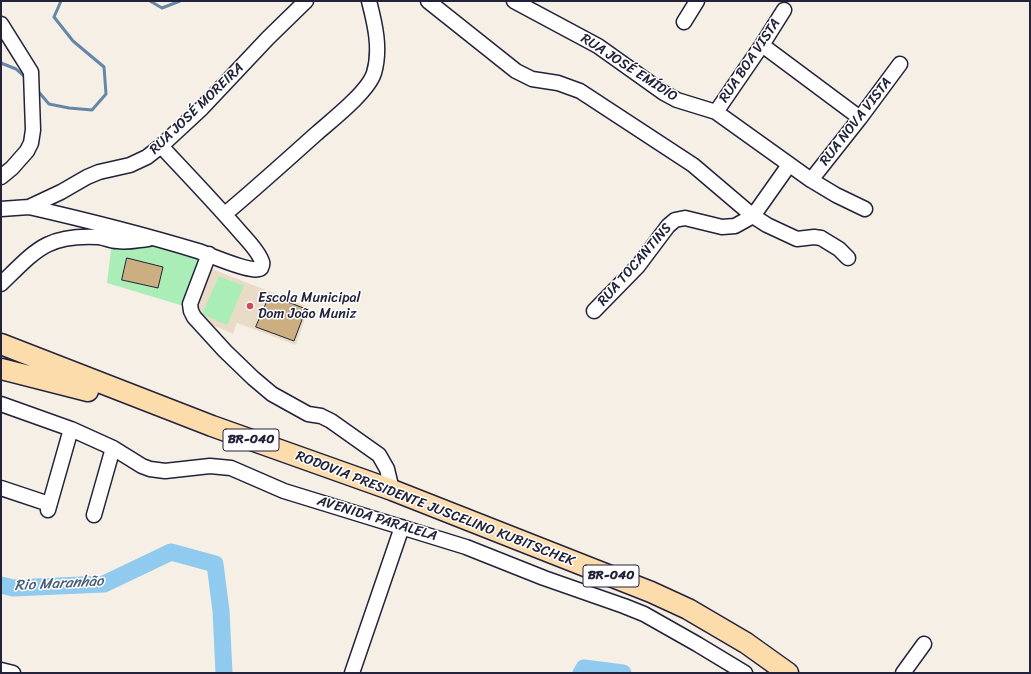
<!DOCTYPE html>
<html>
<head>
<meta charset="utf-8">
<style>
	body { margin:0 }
	#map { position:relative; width:1031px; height:674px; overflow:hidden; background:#f5efe6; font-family:Sriracha,sans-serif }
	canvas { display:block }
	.frame { position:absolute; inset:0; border:2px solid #22223b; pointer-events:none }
</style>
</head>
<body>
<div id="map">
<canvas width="1031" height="674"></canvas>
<div class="frame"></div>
</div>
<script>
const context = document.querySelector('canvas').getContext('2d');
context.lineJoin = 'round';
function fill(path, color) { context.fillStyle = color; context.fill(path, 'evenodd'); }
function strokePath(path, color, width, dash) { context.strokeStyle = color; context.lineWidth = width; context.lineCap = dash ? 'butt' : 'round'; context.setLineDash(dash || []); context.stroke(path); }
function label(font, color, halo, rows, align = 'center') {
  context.font = font + ' Sriracha,sans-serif'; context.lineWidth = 3; context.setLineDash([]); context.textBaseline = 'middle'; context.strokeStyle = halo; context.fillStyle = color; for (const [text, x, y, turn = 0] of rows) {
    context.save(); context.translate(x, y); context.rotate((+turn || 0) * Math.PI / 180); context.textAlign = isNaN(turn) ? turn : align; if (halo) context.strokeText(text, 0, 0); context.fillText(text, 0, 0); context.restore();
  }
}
const built = new Path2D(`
	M 207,267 L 309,307 L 296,345 L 237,323 L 233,334 L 199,319 L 192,306 Z`);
const green = new Path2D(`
	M 113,233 L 205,260 L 187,307 L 107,283 Z
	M 219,276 L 244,286 L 227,325 L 202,314 Z`);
const stream = new Path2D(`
	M 150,1 L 162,8 L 180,1
	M 1,63 L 16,69 L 26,78
	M 37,90 L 49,104 L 69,108 L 92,110 L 106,94 L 104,67 L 73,41 L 54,17 L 61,1`);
const river = new Path2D(`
	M 1,585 L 13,588 L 104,584 L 171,552 L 215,564 L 221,611 L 224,673
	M 581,673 L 584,668 L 623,673`);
const building = new Path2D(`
	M 127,258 L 163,267 L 158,288 L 122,280 Z
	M 270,295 L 306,309 L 294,341 L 256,327 Z`);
const minor = new Path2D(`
	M 428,1 L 516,71 L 532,79 L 558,83 L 580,91 L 693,165 L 753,216 L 767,225 L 797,239 L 814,237 L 821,238 L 839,249 L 848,258
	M 514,1 L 598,46 L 664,93 L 677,100 L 716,112 L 811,180 L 836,195 L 865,209
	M 684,22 L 697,1
	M 1,24 L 31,72 L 33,130 L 31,143 L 27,151 L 12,168 L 1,177
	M 762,45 L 860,118
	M 716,112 L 762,45 L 784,10
	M 811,180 L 860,118 L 900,64
	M 29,207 C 86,220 142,234 198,251 C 208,254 255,275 261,268 C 262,266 263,264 262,262 C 259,252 248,241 241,233 C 215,203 188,175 161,146
	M 1,209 L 29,207 L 61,192 L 87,177 L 99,172 L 130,165 L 147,157 L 161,146 L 202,108 L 268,38 L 306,1
	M 225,214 C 256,188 286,161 316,134 C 332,120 368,92 374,73 C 381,49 375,24 369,1
	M 209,254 L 190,304 L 191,311 L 194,317 L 225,351 L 253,378 L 272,394 L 308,414 L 321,416 L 331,421 L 379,455 L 387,469 L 392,490
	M 1,284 C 36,250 47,234 99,237 C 106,238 111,241 117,241 C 127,243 138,240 148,239
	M 594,311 L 638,266 L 668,226 L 675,220 L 685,218 L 722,227 L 735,226 L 753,216 L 789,165
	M 1,404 L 71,429 L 113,448 L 142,466 L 150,469 L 165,471 L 210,466 L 231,468 L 284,491 L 466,547 L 544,578 L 624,606 L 644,614 L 697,644 L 745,673
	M 1,488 L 49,504
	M 48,510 L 71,429
	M 94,515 L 113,448
	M 1,670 L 13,673
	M 352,673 L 402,527
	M 903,673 L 924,644`);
const highway = new Path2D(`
	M 1,344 L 212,426 L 392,490 L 651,592 L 688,609 L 746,643 L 788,673
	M 1,369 L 88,391`);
const markers = [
	[250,306,4,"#d1495b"]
];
const shields = [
	[251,440,56],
	[611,576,56]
];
const shieldNames = [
	["BR-040",251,440],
	["BR-040",611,576]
];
const streetNames = [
	["RUA BOA VISTA",750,61,-56],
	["RUA JOSÉ EMÍDIO",629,68,33],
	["RUA JOSÉ MOREIRA",197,109,-44],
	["RUA NOVA VISTA",856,122,-52],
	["RUA TOCANTINS",635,265,-49],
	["RODOVIA PRESIDENTE JUSCELINO KUBITSCHEK",435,509,21],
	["AVENIDA PARALELA",377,519,17]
];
const poiNames = [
	["Escola Municipal",258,298],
	["Dom João Muniz",258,314]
];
const waterNames = [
	["Rio Maranhão",59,584,-3]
];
fill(built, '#e8dcc7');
fill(green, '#abedb7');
strokePath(stream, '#6487a7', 3);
strokePath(river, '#90caef', 17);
fill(building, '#cbaf80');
strokePath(building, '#22223b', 1);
strokePath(minor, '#22223b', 17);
strokePath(highway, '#22223b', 23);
strokePath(minor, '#fff', 14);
strokePath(highway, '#fddcac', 20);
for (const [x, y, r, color] of markers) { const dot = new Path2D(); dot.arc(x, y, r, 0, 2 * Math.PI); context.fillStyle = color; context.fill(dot); strokePath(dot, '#fff', 1.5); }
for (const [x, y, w] of shields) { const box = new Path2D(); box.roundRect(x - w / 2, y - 11, w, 22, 3); context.fillStyle = '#fff'; context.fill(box); strokePath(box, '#22223b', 1); }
label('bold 13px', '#22223b', null, shieldNames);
label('14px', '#22223b', '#fff', streetNames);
label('14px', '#22223b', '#fff', poiNames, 'left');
label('italic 15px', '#485d7a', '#fff', waterNames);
</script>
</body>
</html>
